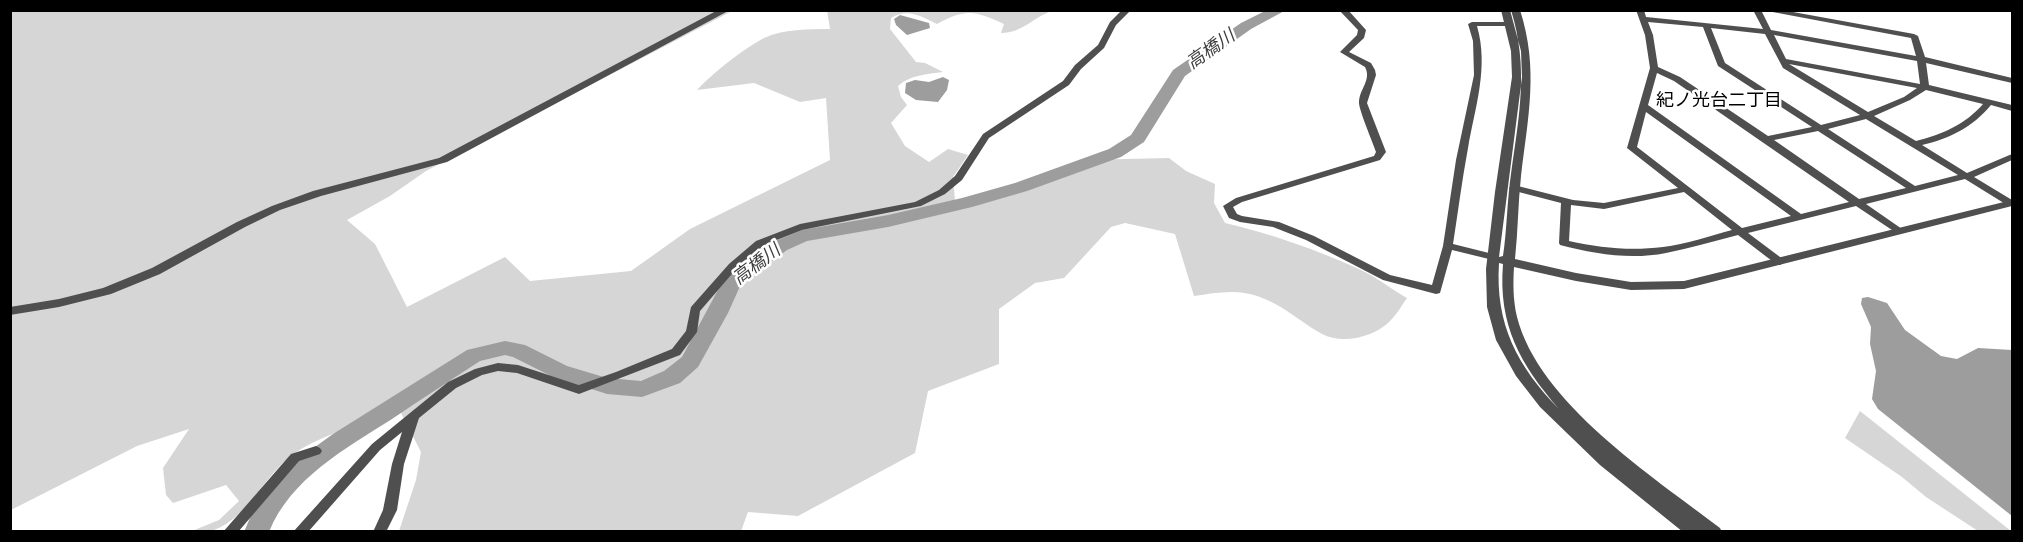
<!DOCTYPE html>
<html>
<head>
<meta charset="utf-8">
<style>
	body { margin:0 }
	#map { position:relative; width:2023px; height:542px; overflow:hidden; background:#fff; font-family:"Archivo Narrow",sans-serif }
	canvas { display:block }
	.frame { position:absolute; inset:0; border:12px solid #000; pointer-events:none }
</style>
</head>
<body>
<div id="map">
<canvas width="2023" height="542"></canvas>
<div class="frame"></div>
</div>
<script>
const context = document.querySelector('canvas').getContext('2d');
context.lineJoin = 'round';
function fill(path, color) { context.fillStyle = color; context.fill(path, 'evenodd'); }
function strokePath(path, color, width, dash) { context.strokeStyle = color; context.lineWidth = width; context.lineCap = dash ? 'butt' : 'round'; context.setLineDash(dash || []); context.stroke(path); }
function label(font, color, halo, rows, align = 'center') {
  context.font = font + ' "Archivo Narrow","Noto Sans JP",sans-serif'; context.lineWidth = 5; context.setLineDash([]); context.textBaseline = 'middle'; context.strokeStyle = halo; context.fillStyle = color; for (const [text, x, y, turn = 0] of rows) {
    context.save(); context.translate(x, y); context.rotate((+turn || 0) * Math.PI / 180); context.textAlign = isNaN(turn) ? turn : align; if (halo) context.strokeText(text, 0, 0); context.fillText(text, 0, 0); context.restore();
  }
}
const green = new Path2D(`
	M 827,10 L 1052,11 C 1033,17 1023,33 1001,33 L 1004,24 C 975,11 967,8 937,24 C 920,16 908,8 891,18 L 890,29 L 916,62 L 925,63 L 943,72 C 927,74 910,75 898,86 L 901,97 L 907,105 L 891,123 L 905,146 L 929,162 L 948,149 L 968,155 L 953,177 L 955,201 L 1016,184 L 1081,160 L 1169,158 L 1186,171 L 1215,184 L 1214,203 L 1225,223 C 1271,234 1315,249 1359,269 C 1375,276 1391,289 1407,298 C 1402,305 1397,314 1391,320 C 1375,337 1343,345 1322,334 C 1297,320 1283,304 1254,295 C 1235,289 1213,293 1194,296 L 1175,234 L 1125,223 L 1111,227 L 1064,278 L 1035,283 L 999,309 L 999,364 L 928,391 L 915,453 L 798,516 L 748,512 L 741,531 L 399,531 L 416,480 L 421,452 L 401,413 C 367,423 331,431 301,449 C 267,468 249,518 214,530 C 208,533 199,531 192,531 L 219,520 L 239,501 L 226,485 L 173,503 L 166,495 L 163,468 L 189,429 L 137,446 L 11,510 L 11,11 L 732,11 L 426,171 L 390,196 L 347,220 L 375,244 L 407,307 L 505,257 L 530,281 L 631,271 L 690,229 L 830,160 L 826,98 L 800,102 L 754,83 L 697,90 C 713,73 743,49 764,38 C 783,29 809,29 830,29 Z
	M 1860,411 L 2011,531 L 1978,531 L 1926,497 L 1902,477 L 1845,438 Z`);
const water = new Path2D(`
	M 900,15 L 929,23 L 930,28 L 907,35 L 896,25 L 894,19 Z
	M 943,77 L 949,80 L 947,90 L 938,102 L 916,100 L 905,93 L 906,83 L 915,80 L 929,82 Z
	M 1868,297 L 1887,303 L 1905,330 L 1941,356 L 1957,359 L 1978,348 L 2012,350 L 2012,516 L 1878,409 L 1872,399 L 1876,371 L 1870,344 L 1871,327 L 1861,304 L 1862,298 Z`);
const stream = new Path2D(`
	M 281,481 L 297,468 L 317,458`);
const river = new Path2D(`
	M 1267,10 L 1286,10 L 1251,29 L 1185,76 L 1144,142 L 1121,157 L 1027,191 L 972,207 L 888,227 L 807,241 L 787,250 L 741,284 L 728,313 L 698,367 L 680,383 L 642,397 L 607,394 L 551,376 L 513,357 L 505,355 L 480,361 C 451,380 421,399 392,419 C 346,448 290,479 269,532 L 244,532 L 255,506 L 290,465 L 333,434 L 467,350 L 505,341 L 525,345 L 567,366 L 607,378 L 641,381 L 664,371 L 682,357 L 726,275 L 773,242 L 802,230 L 888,215 L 962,198 L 1015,183 L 1109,149 L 1131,135 L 1173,70 L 1241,23 Z`);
const minor = new Path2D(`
	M 1122,10 L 1131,10 L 1116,25 L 1104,48 L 1081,69 L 1069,85 L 989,138 L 962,180 L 945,194 L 921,206 L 802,230 L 764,245 L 737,268 L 700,311 L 697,332 L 680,355 L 579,394 L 517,373 L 498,371 L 482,375 L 456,388 L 419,418 L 404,464 L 397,510 L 386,532 L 373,532 L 383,510 L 392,464 L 402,432 L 380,450 L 308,532 L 293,532 L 372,444 L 448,382 L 475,369 L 498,363 L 518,365 L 579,385 L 616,372 L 672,349 L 686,331 L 691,307 L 729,264 L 756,241 L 800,224 L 915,202 L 939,190 L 955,176 L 983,134 L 1063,81 L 1075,65 L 1098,45 L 1110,22 Z
	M 1339,10 L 1348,10 L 1366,30 L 1364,38 L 1349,52 L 1371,63 L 1375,70 L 1376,75 L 1367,103 L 1386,152 L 1380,160 L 1242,202 L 1233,207 L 1237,214 L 1242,216 L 1279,222 L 1314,236 L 1390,275 L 1432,285 L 1443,246 L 1456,160 L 1474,75 L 1473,41 L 1468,24 L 1472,22 L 1512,22 L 1513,24 L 1509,26 L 1477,26 C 1489,68 1475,107 1468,148 C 1462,180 1458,212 1453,244 L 1497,255 L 1498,257 L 1493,260 L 1452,250 L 1440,293 L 1436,294 L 1383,280 L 1306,240 L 1273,227 L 1240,222 L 1229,218 L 1223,206 L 1236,198 L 1374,156 L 1376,152 C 1373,143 1359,110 1359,103 C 1359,89 1372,80 1365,67 L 1340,52 L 1357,35 L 1358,30 Z
	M 1636,10 L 1644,10 L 1646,17 L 1763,29 L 1753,10 L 1761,10 L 1771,30 L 1916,56 L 1911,38 L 1762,10 L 1782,10 L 1914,34 L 1918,36 L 1925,57 L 2012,78 L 2012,83 L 1926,63 L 1929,85 L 2012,105 L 2012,111 L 1991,105 C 1973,127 1949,139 1922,145 L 1967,173 L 2012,154 L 2012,160 L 1974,177 L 2012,200 L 2012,205 L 2007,205 L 1965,179 L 1866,204 L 1902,229 L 1903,231 L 1902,233 L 1898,234 L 1856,206 L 1748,233 L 1784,260 L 1785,262 L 1780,265 L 1776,264 L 1738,235 C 1714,241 1690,248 1666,253 C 1631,260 1594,254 1560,245 L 1559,243 L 1561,203 L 1511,190 L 1509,188 L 1511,186 L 1514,185 L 1573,200 L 1604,203 L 1678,188 L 1627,148 L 1650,68 L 1645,35 ZM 1648,22 L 1703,27 L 1718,66 L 1812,127 L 1768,136 L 1680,77 L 1658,67 L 1653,35 ZM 1711,28 L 1765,34 L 1783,68 L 1860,115 L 1821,125 L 1725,63 ZM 1774,35 L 1917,61 L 1920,84 L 1786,59 ZM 1789,64 L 1917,88 L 1904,97 L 1868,112 ZM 1657,73 L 1674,81 L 1849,202 L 1801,214 L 1648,105 ZM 1926,90 L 1983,104 C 1966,124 1941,135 1916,141 L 1874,116 L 1910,100 ZM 1646,112 L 1791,216 L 1742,228 L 1637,147 ZM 1866,119 L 1958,175 L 1915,186 L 1828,129 ZM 1818,131 L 1906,188 L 1859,199 L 1774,140 ZM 1684,192 L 1732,230 C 1710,236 1686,244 1663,247 C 1631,251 1600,248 1569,241 L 1571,205 L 1604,209 Z
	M 316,446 L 320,448 L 322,451 L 320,454 L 299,461 L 238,532 L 223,532 L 291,454 Z`);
const tertiary = new Path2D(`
	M 718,10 L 730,10 L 447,162 L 321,196 L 280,210 L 245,227 L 160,274 L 111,294 L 59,307 L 10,315 L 10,307 L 59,299 L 103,288 L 152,268 L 237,222 L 272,206 L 313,191 L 439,158 Z
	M 1501,10 L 1510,10 L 1521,51 L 1522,77 L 1499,257 L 1503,256 C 1507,229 1507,201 1511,174 C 1519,116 1529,68 1511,10 L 1520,10 C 1539,69 1528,117 1521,176 C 1518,203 1518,231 1515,259 L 1576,273 L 1631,282 L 1684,281 L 2012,200 L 2012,206 L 1684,289 L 1631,290 L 1576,281 L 1514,267 C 1513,283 1513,300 1517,317 C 1539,403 1652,476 1720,528 L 1722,532 L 1683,532 L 1600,465 L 1540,407 L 1516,376 L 1496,340 L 1487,307 L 1486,269 L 1495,192 L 1512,77 L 1511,51 ZM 1499,263 L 1503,264 C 1498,325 1520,364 1559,409 C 1517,366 1495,324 1499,263 Z`);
const waterNames = [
	["高橋川",1211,50,-35],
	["高橋川",757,265,-37]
];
const neighbourhoodNames = [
	["紀ノ光台二丁目",1719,101]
];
fill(green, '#d6d6d6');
fill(water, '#9d9d9d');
strokePath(stream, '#9d9d9d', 3);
fill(river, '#9d9d9d');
fill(minor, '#4f4f4f');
fill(tertiary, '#4f4f4f');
label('italic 18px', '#3e3e3e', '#fff', waterNames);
label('18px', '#000', '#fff', neighbourhoodNames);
</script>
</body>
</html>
